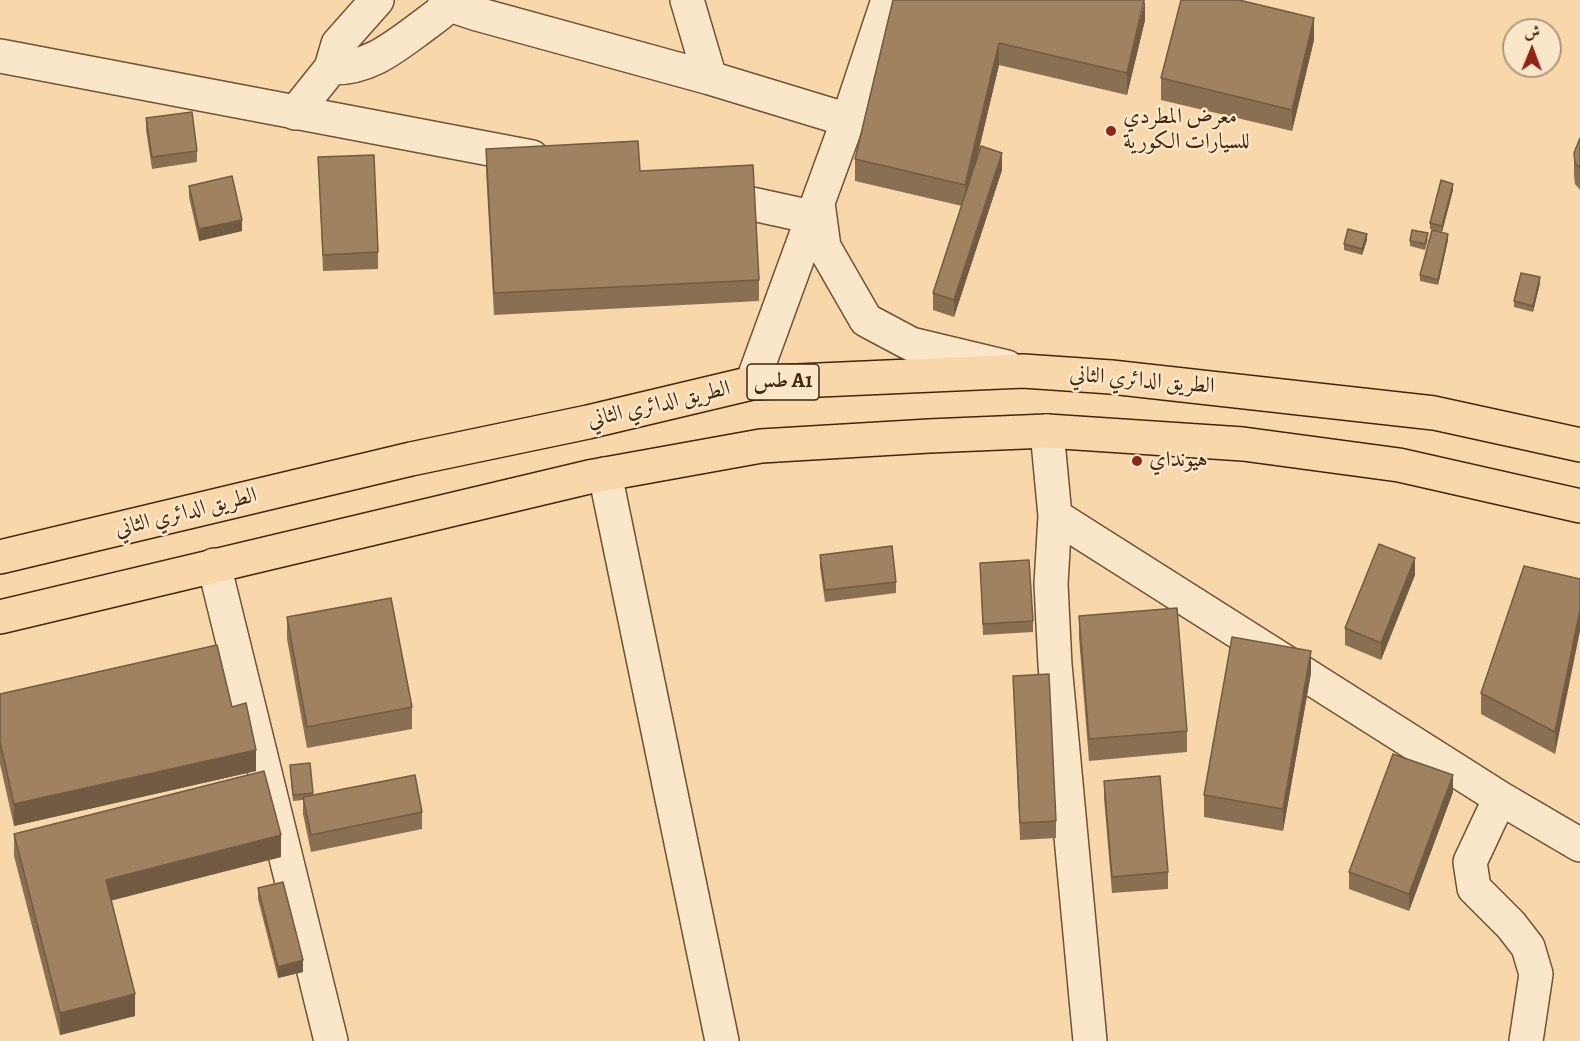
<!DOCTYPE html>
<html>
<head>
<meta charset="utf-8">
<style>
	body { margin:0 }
	#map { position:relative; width:1580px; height:1041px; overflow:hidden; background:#f8d8ab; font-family:Alegreya,Amiri,serif }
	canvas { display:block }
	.north { position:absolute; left:1502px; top:18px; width:60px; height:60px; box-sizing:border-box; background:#fae6c8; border:2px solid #b0997e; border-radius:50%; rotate:1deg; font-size:16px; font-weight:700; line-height:24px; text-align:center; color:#42250e }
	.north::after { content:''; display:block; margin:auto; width:21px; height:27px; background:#8f2418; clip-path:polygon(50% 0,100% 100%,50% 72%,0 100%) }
</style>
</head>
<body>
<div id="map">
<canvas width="1580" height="1041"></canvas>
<div class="north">ش</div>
</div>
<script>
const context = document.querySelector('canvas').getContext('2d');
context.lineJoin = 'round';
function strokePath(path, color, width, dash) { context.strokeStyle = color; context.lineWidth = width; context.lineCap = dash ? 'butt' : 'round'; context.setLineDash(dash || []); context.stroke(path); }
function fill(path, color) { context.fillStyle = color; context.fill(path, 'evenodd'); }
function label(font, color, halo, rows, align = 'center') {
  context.font = font + ' Alegreya,Amiri,serif'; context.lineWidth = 5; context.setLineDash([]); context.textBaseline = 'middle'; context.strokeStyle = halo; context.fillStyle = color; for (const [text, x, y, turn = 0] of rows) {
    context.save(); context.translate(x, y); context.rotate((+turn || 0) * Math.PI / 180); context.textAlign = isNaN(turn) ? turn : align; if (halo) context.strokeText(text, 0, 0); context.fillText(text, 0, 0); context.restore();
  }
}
const minor = new Path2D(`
	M 445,0 L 450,5 L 477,14 L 710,78 L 848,120
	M 687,0 L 710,78
	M 0,56 L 532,157
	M 331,68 C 367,69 392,49 419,29 C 431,20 444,11 455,0
	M 295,113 L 331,68 L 338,44 L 377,0
	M 711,195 L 812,217
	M 818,203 L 824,247 L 866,320 L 911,344 L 1007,367
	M 752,383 L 848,120 L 888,0
	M 1047,431 L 1055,516 L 1500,798 L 1580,845
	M 605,474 L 722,1041
	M 1055,516 L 1051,584 L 1055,665 L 1090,1041
	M 214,565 L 331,1041
	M 1500,798 L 1470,862 L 1474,888 L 1511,925 L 1528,947 L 1536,974 L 1526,1041`);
const highway = new Path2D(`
	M 0,557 L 411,459 L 588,422 L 752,383 L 1023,371 L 1111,377 L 1434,413 L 1580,445
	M 0,617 L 589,477 L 761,446 L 929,436 L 1047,431 L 1243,444 L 1399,465 L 1580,506`);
const wall = new Path2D(`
	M 893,0 L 1145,20 L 1127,95 L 999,65 L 977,158 L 1002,170 L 954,317 L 933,310 L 933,293 L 962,206 L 855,181 L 855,159 Z
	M 1314,40 L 1292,131 L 1161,100 L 1161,78 Z
	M 146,118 L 197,151 L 197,162 L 152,169 L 146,130 Z
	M 1580,138 L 1580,190 L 1575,184 L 1574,175 L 1574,153 Z
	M 486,149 L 640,171 L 759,280 L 759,301 L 494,315 L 486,171 Z
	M 318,157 L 378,252 L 378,269 L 323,271 Z
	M 189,186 L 242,231 L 199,241 L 189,197 Z
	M 1453,190 L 1442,232 L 1430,229 L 1430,223 Z
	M 1428,239 L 1425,250 L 1410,246 L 1410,241 Z
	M 1367,240 L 1362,255 L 1344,250 L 1344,244 Z
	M 1448,240 L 1438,285 L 1420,281 L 1420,275 Z
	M 1540,283 L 1533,312 L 1514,307 L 1514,301 Z
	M 820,555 L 896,582 L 896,593 L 825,602 L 820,567 Z
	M 980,563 L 1033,621 L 1033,632 L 983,635 Z
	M 1415,575 L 1381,660 L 1345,645 L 1345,628 Z
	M 1580,579 L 1555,754 L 1481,714 L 1481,693 Z
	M 1079,616 L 1187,731 L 1187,752 L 1089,761 L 1079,638 Z
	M 287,617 L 412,707 L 412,729 L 307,748 L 287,639 Z
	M 1311,673 L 1283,831 L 1204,817 L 1204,795 Z
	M 1013,676 L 1056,821 L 1056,838 L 1020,840 Z
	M 0,694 L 232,707 L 256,771 L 14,826 L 0,764 Z
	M 310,763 L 313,795 L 422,812 L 422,829 L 311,852 L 303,814 L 303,800 L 293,801 L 290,771 L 290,765 Z
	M 1104,781 L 1168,872 L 1168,889 L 1112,893 L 1104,798 Z
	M 1453,792 L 1409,911 L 1349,889 L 1349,872 Z
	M 14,834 L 281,857 L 111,900 L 135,1016 L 60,1035 L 14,856 Z
	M 258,888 L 303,972 L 278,978 L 258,899 Z`);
const shadedWall = new Path2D(`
	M 1145,0 L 1145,20 L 1127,95 L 1127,73 Z
	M 1314,18 L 1314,40 L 1292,131 L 1292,110 Z
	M 999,43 L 999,65 L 965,207 L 965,185 Z
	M 1002,153 L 1002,170 L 954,317 L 954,300 Z
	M 1453,184 L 1453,190 L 1442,232 L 1442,226 Z
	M 242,220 L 242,231 L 199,241 L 199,229 Z
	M 1367,234 L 1367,240 L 1362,255 L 1362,249 Z
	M 1448,234 L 1448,240 L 1438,285 L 1438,280 Z
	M 1540,277 L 1540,283 L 1533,312 L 1533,306 Z
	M 1415,558 L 1415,575 L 1381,660 L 1381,643 Z
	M 1580,610 L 1580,631 L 1555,754 L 1555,732 Z
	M 1311,651 L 1311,673 L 1283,831 L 1283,809 Z
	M 256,750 L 256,771 L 14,826 L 14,804 Z
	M 1453,775 L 1453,792 L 1409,911 L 1409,894 Z
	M 281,835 L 281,857 L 106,902 L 106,880 Z
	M 303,960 L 303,972 L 278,978 L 278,967 Z
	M 135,994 L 135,1016 L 60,1035 L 60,1013 Z`);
const building = new Path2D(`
	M 893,0 L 1144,0 L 1127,73 L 999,43 L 965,185 L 855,159 Z
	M 1181,0 L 1239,0 L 1314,18 L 1292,110 L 1161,78 Z
	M 192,112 L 197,151 L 152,157 L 146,118 Z
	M 1580,138 L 1580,168 L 1575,163 L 1574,153 Z
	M 638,141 L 640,171 L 753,165 L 759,280 L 494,293 L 486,149 Z
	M 981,146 L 1002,153 L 954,300 L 933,293 Z
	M 374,155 L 378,252 L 323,255 L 318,157 Z
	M 232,176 L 242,220 L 199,229 L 189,186 Z
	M 1441,180 L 1453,184 L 1442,226 L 1430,223 Z
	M 1348,229 L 1367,234 L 1362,249 L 1344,244 Z
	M 1412,230 L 1428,233 L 1425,244 L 1410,241 Z
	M 1432,230 L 1448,234 L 1438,280 L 1420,275 Z
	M 1521,273 L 1540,277 L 1533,306 L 1514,301 Z
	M 1379,544 L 1415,558 L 1381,643 L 1345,628 Z
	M 892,546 L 896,582 L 825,590 L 820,555 Z
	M 1029,560 L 1033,621 L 983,624 L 980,563 Z
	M 1524,566 L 1580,579 L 1580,610 L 1555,732 L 1481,693 Z
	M 391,598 L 412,707 L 307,727 L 287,617 Z
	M 1177,608 L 1187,731 L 1089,739 L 1079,616 Z
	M 1232,637 L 1311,651 L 1283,809 L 1204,795 Z
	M 217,645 L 232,707 L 246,703 L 256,750 L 14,804 L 0,742 L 0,694 Z
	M 1049,674 L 1056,821 L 1020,823 L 1013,676 Z
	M 1393,754 L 1453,775 L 1409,894 L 1349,872 Z
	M 310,763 L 313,793 L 293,795 L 290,765 Z
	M 264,771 L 281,835 L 106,880 L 135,994 L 60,1013 L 14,834 Z
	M 415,775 L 422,812 L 311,835 L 303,797 Z
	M 1160,776 L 1168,872 L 1112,877 L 1104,781 Z
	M 283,882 L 303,960 L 278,967 L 258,888 Z`);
const markers = [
	[1111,131,6,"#8f2418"],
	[1137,461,6,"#8f2418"]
];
const shields = [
	[783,382,72]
];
const shieldNames = [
	["طس A1",783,382]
];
const poiNames = [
	["معرض المطردي",1123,118],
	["للسيارات الكورية",1123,143],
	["هيونداي",1149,461]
];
const streetNames = [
	["الطريق الدائري الثاني",1142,381,5],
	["الطريق الدائري الثاني",659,405,-13],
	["الطريق الدائري الثاني",186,513,-14]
];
strokePath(minor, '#705235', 36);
strokePath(highway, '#42250e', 36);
strokePath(minor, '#fae6c8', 33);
strokePath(highway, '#f8d8ab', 33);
fill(wall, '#8a7053');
fill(shadedWall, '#715b43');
fill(building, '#a18260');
strokePath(building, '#715b43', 1.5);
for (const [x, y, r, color] of markers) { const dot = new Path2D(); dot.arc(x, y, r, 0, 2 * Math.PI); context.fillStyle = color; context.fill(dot); strokePath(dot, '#fae6c8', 2); }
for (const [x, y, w] of shields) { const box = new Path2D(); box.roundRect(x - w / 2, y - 18, w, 36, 4.5); context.fillStyle = '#fae6c8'; context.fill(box); strokePath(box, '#42250e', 1.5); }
label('bold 21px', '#42250e', null, shieldNames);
label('22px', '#42250e', '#fae6c8', poiNames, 'left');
label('22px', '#42250e', '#fae6c8', streetNames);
</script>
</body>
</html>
